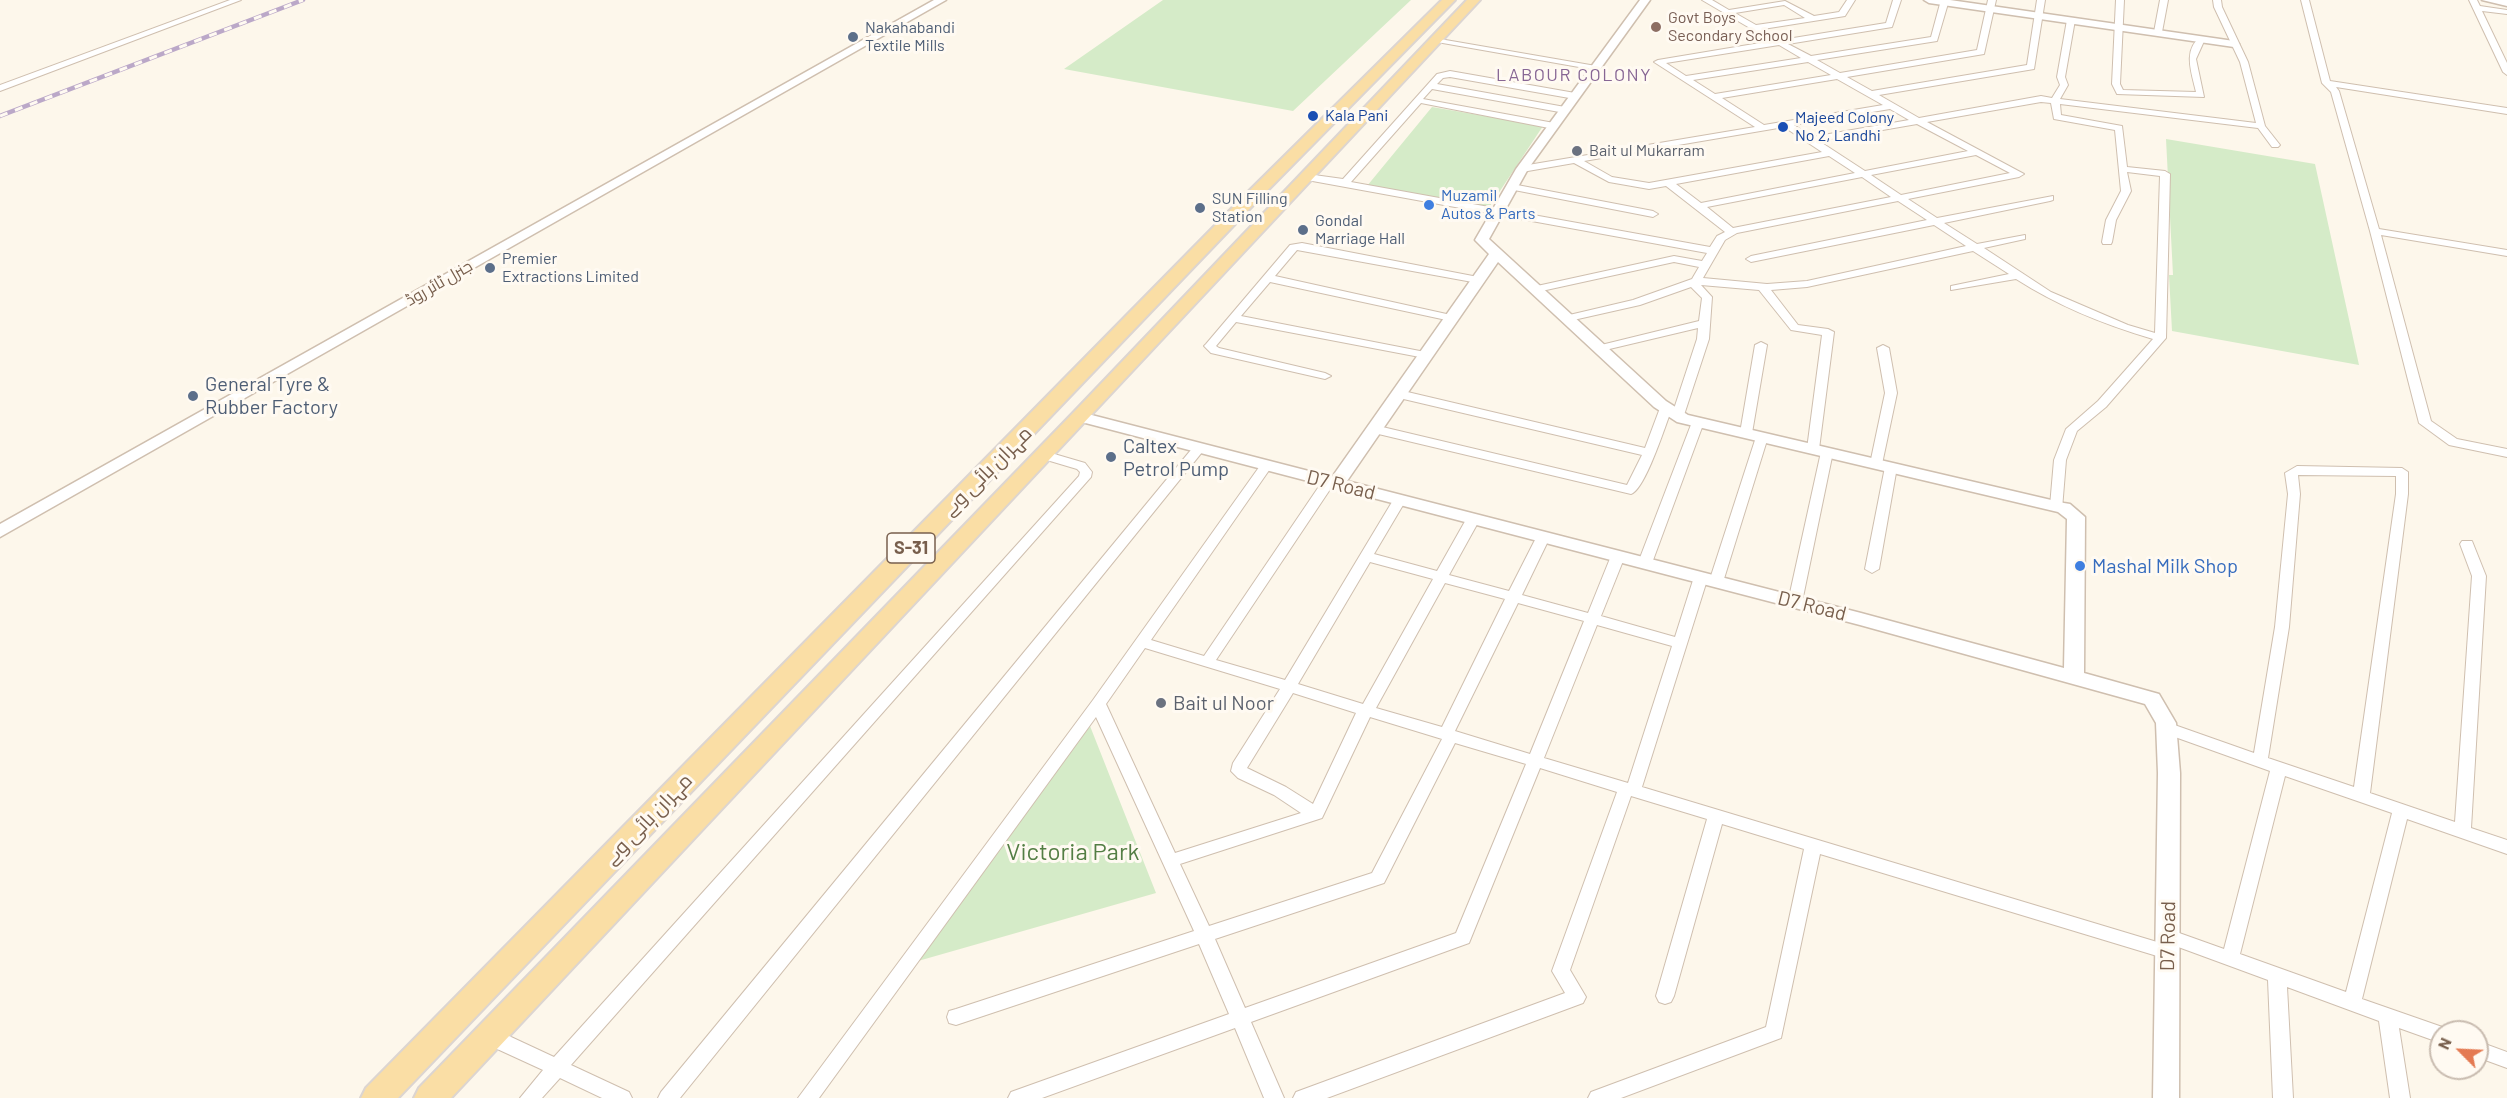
<!DOCTYPE html>
<html>
<head>
<meta charset="utf-8">
<style>
	body { margin:0 }
	#map { position:relative; width:2507px; height:1098px; overflow:hidden; background:#fdf7eb; font-family:Barlow,sans-serif }
	canvas { display:block }
	.north { position:absolute; left:2429px; top:1020px; width:60px; height:60px; box-sizing:border-box; background:#fffaf2; border:2px solid #c9bcb0; border-radius:50%; rotate:294deg; font-size:16px; font-weight:700; line-height:24px; text-align:center; color:#785f4d }
	.north::after { content:''; display:block; margin:auto; width:21px; height:27px; background:#e47a52; clip-path:polygon(50% 0,100% 100%,50% 72%,0 100%) }
</style>
</head>
<body>
<div id="map">
<canvas width="2507" height="1098"></canvas>
<div class="north">N</div>
</div>
<script>
const context = document.querySelector('canvas').getContext('2d');
context.lineJoin = 'round';
function fill(path, color) { context.fillStyle = color; context.fill(path, 'evenodd'); }
function strokePath(path, color, width, dash) { context.strokeStyle = color; context.lineWidth = width; context.lineCap = dash ? 'butt' : 'round'; context.setLineDash(dash || []); context.stroke(path); }
function label(font, color, halo, rows, align = 'center') {
  context.font = font + ' Barlow,Cairo,sans-serif'; context.lineWidth = 6; context.setLineDash([]); context.textBaseline = 'middle'; context.strokeStyle = halo; context.fillStyle = color; for (const [text, x, y, turn = 0] of rows) {
    context.save(); context.translate(x, y); context.rotate((+turn || 0) * Math.PI / 180); context.textAlign = isNaN(turn) ? turn : align; if (halo) context.strokeText(text, 0, 0); context.fillText(text, 0, 0); context.restore();
  }
}
const green = new Path2D(`
	M 1163,0 L 1411,0 L 1293,111 L 1064,69 Z
	M 1432,107 L 1543,126 L 1488,209 L 1367,186 Z
	M 2166,139 L 2315,164 L 2359,365 L 2172,331 L 2169,275 L 2173,275 Z
	M 1090,726 L 1156,893 L 918,961 Z`);
const minor = new Path2D(`
	M 230,0 L 241,0 L 0,91 L 0,85 Z
	M 1702,0 L 1712,0 L 1729,10 L 1785,1 L 1814,16 L 1839,12 L 1847,0 L 1855,0 L 1845,16 L 1763,29 L 1781,40 L 1886,23 L 1893,0 L 1901,0 L 1892,27 L 1788,44 L 1811,56 L 1931,37 L 1941,0 L 1949,0 L 1937,41 L 1817,60 L 1840,73 L 1977,50 L 1988,0 L 1996,0 L 1984,54 L 1847,77 L 1872,91 L 2027,65 L 2037,0 L 2045,0 L 2034,69 L 1879,95 L 1919,118 L 2041,96 L 2052,98 L 2060,85 L 2057,77 L 2067,20 L 2071,18 L 2075,20 L 2065,77 L 2068,85 L 2060,99 L 2256,123 L 2240,62 L 2214,7 L 2213,0 L 2221,0 L 2222,7 L 2248,62 L 2265,126 L 2280,145 L 2278,147 L 2272,147 L 2258,128 L 2060,104 L 2061,115 L 2122,126 L 2127,167 L 2165,171 L 2170,174 L 2166,338 L 2106,407 L 2077,431 L 2066,460 L 2062,509 L 2057,510 L 2050,506 L 2054,460 L 2066,429 L 2098,401 L 2153,339 C 2105,325 2058,306 2016,279 L 1951,290 L 1951,286 L 2009,274 L 1973,251 L 1807,287 L 1771,290 L 1798,325 L 1828,329 L 1834,332 L 1819,449 L 1813,453 L 1807,449 L 1822,335 L 1791,330 L 1759,290 L 1701,285 L 1712,297 L 1709,339 L 1684,415 L 1678,419 L 1672,415 L 1697,339 L 1698,328 L 1601,351 L 1595,348 L 1597,346 L 1699,321 L 1702,298 L 1691,287 L 1640,305 L 1569,321 L 1563,318 L 1565,316 L 1633,300 L 1692,279 L 1699,267 L 1674,262 L 1537,292 L 1532,289 L 1537,286 L 1674,256 L 1702,261 L 1707,253 L 1307,180 L 1302,177 L 1307,174 L 1343,179 L 1437,74 L 1450,71 L 1575,93 L 1579,96 L 1575,99 L 1450,77 L 1443,78 L 1437,84 L 1565,107 L 1569,110 L 1565,113 L 1432,89 L 1423,99 L 1554,123 L 1558,126 L 1554,129 L 1421,103 L 1351,182 L 1710,247 L 1717,236 L 1725,232 L 1666,186 L 1649,189 L 1609,182 L 1574,163 L 1522,172 L 1517,169 L 1522,166 L 1755,127 L 1654,62 L 1658,60 L 1772,41 ZM 1784,5 L 1805,18 L 1756,25 L 1735,13 ZM 1779,45 L 1801,58 L 1686,76 L 1666,63 ZM 1808,62 L 1831,75 L 1715,94 L 1693,80 ZM 1837,79 L 1883,105 L 1764,125 L 1722,98 ZM 2041,102 L 2051,103 L 2054,119 L 2115,130 L 2121,191 L 2106,220 L 2102,242 L 2103,244 L 2111,244 L 2112,242 L 2116,220 L 2131,191 L 2127,172 L 2160,176 L 2155,333 L 2128,325 L 2051,292 L 1984,248 L 2025,239 L 2025,235 L 1977,244 L 1944,223 L 2050,201 L 2053,200 L 2053,196 L 1937,218 L 1908,199 L 2019,177 L 2024,174 L 1927,122 ZM 1890,109 L 1909,120 L 1812,137 L 1794,125 ZM 1917,124 L 1968,151 L 1865,171 L 1819,141 ZM 1784,127 L 1822,152 L 1649,183 L 1612,177 L 1584,161 ZM 1976,155 L 2010,173 L 1901,195 L 1871,175 ZM 1829,156 L 1855,173 L 1701,203 L 1676,184 ZM 1862,177 L 1891,197 L 1733,228 L 1707,207 ZM 1898,201 L 1927,220 L 1751,256 L 1746,259 L 1751,262 L 1934,225 L 1966,246 L 1807,281 L 1767,284 L 1703,278 L 1725,240 L 1737,233 Z
	M 2116,0 L 2124,0 L 2120,84 L 2123,90 L 2196,92 C 2192,74 2182,49 2201,37 L 2205,39 L 2196,59 L 2204,97 L 2117,94 L 2112,84 Z
	M 2160,0 L 2168,0 L 2162,32 L 2158,34 L 2154,32 Z
	M 2301,0 L 2309,0 L 2330,81 L 2507,108 L 2507,114 L 2336,87 L 2339,91 L 2379,229 L 2507,250 L 2507,256 L 2381,235 L 2431,421 L 2457,439 L 2507,449 L 2507,457 L 2449,445 L 2419,423 L 2370,231 L 2331,92 L 2322,83 Z
	M 2469,0 L 2477,0 L 2480,6 L 2507,10 L 2507,14 L 2482,11 L 2507,63 L 2507,75 L 2503,72 Z
	M 1434,38 L 1596,66 L 1600,68 L 1596,70 L 1437,42 L 1433,40 Z
	M 1512,184 L 1653,211 L 1658,214 L 1653,217 L 1509,189 L 1509,185 Z
	M 1302,243 L 1478,277 L 1483,280 L 1478,283 L 1297,250 L 1275,276 L 1451,315 L 1457,318 L 1451,321 L 1270,282 L 1241,316 L 1425,352 L 1431,355 L 1425,358 L 1236,322 L 1216,346 L 1219,348 L 1325,373 L 1331,376 L 1325,379 L 1211,353 L 1204,346 L 1206,344 L 1290,245 Z
	M 1761,342 L 1767,345 L 1752,433 L 1746,437 L 1740,433 L 1755,345 Z
	M 1883,345 L 1889,348 L 1897,393 L 1882,464 L 1876,468 L 1870,464 L 1885,393 L 1877,348 Z
	M 1399,390 L 1645,448 L 1660,408 L 1666,404 L 1672,408 C 1666,424 1645,490 1631,494 L 1370,432 L 1368,429 L 1370,426 L 1374,425 L 1627,485 L 1642,455 L 1395,397 L 1393,394 L 1395,391 Z
	M 1698,418 L 1704,422 L 1652,563 L 1645,567 L 1640,566 L 1638,563 L 1692,422 Z
	M 1762,433 L 1768,437 L 1723,582 L 1716,586 L 1711,585 L 1709,582 L 1756,437 Z
	M 1199,444 L 1203,445 L 1205,448 L 1203,451 L 680,1098 L 658,1098 L 661,1092 L 1195,445 Z
	M 1827,448 L 1833,452 L 1802,602 L 1795,607 L 1788,602 L 1821,452 Z
	M 1044,451 L 1085,463 L 1092,472 L 1091,477 L 571,1065 L 629,1092 L 632,1098 L 602,1098 L 560,1078 L 542,1098 L 520,1098 L 543,1070 L 482,1042 L 480,1036 L 482,1030 L 489,1028 L 496,1030 L 554,1057 L 1079,476 L 1080,472 L 1077,469 L 1040,458 L 1038,455 L 1040,452 Z
	M 1266,462 L 1272,466 L 1151,640 L 1204,656 L 1324,479 L 1329,478 L 1335,482 L 1216,660 L 1285,680 L 1395,497 L 1400,496 L 1406,500 L 1374,554 L 1437,571 L 1468,516 L 1478,516 L 1480,519 L 1449,575 L 1509,591 L 1538,534 L 1548,534 L 1550,537 L 1522,595 L 1588,613 L 1611,556 L 1613,553 L 1623,553 L 1625,556 L 1601,616 L 1675,637 L 1694,577 L 1701,573 L 1706,574 L 1708,577 L 1642,787 L 2167,945 L 2173,947 L 2176,952 L 2173,957 L 2167,959 L 1820,854 L 1781,1038 L 1621,1098 L 1588,1098 L 1591,1092 L 1766,1027 L 1804,849 L 1722,824 L 1674,996 L 1671,1002 L 1665,1004 L 1659,1002 L 1656,996 L 1707,819 L 1631,796 L 1570,970 L 1586,997 L 1583,1003 L 1327,1098 L 1293,1098 L 1296,1092 L 1565,993 L 1552,971 L 1617,792 L 1540,768 L 1469,943 L 1251,1022 L 1284,1098 L 1264,1098 L 1235,1028 L 1042,1098 L 1008,1098 L 1011,1092 L 1229,1014 L 1199,944 L 956,1025 L 949,1023 L 947,1017 L 949,1011 L 956,1009 L 1194,931 L 1096,717 L 819,1098 L 798,1098 L 1093,700 L 1262,463 ZM 1370,562 L 1433,579 L 1363,704 L 1298,684 ZM 1445,583 L 1505,599 L 1442,727 L 1376,708 ZM 1518,603 L 1584,621 L 1530,754 L 1455,731 ZM 1597,625 L 1672,646 L 1628,783 L 1544,758 ZM 1145,648 L 1280,689 L 1233,763 L 1231,771 L 1238,778 L 1274,795 L 1301,813 L 1175,853 L 1106,704 ZM 1293,693 L 1356,713 L 1313,804 L 1286,787 L 1247,768 ZM 1370,717 L 1442,739 L 1372,873 L 1209,926 L 1180,864 L 1322,818 ZM 1455,743 L 1526,764 L 1456,933 L 1245,1008 L 1215,939 L 1384,883 Z
	M 1891,463 L 1897,467 L 1879,569 L 1872,573 L 1865,569 L 1885,467 Z
	M 2297,466 L 2402,468 L 2408,472 L 2408,494 L 2370,793 L 2455,822 L 2472,576 L 2460,544 L 2462,541 L 2472,541 L 2486,576 L 2471,828 L 2507,840 L 2507,854 L 2407,819 L 2362,999 L 2448,1029 L 2449,1032 L 2441,1032 L 2441,1043 L 2399,1028 L 2410,1098 L 2390,1098 L 2379,1021 L 2287,987 L 2293,1098 L 2273,1098 L 2268,980 L 2162,941 L 2159,936 L 2162,931 L 2168,929 L 2224,949 L 2270,771 L 2161,732 L 2158,728 L 2161,724 L 2166,722 L 2254,753 L 2275,627 L 2288,494 L 2285,473 ZM 2298,475 L 2396,476 L 2396,494 L 2354,787 L 2268,758 L 2289,627 L 2300,494 ZM 2285,776 L 2392,813 L 2346,992 L 2240,954 Z
	M 2477,1041 L 2507,1052 L 2507,1068 L 2477,1057 Z`);
const tertiary = new Path2D(`
	M 934,0 L 946,0 L 0,537 L 0,524 Z
	M 1640,0 L 1650,0 L 1528,169 L 1489,239 L 1666,401 L 1688,415 L 2064,503 L 2070,504 L 2085,517 L 2084,673 L 2159,694 L 2176,723 L 2180,773 L 2179,1098 L 2153,1098 L 2158,773 L 2156,723 L 2145,704 L 1860,625 L 1074,420 L 1072,417 L 1080,412 L 1332,477 L 1489,254 L 1475,240 L 1516,169 ZM 1498,262 L 1654,407 L 1677,422 L 2058,512 L 2067,519 L 2064,668 L 1861,613 L 1347,481 Z
	M 1924,0 L 1950,0 L 2234,41 L 2239,44 L 2234,47 L 1929,3 Z
	M 2482,0 L 2507,0 L 2507,6 Z`);
const primary = new Path2D(`
	M 1442,0 L 1455,0 L 1257,201 L 398,1098 L 361,1098 L 366,1088 L 1245,195 Z
	M 1467,0 L 1480,0 L 451,1098 L 414,1098 L 419,1088 L 1073,413 Z`);
const rail = new Path2D(`
	M 0,116 L 303,0`);
const markers = [
	[1656,27,6,"#8d6e63"],
	[853,37,6,"#5c6f8a"],
	[1313,116,6,"#1a4fb4"],
	[1783,127,6,"#1a4fb4"],
	[1577,151,6,"#6b7280"],
	[1429,205,6,"#3f7fe0"],
	[1200,208,6,"#5c6f8a"],
	[1303,230,6,"#5c6f8a"],
	[490,268,6,"#5c6f8a"],
	[193,396,6,"#5c6f8a"],
	[1111,457,6,"#5c6f8a"],
	[2080,566,6,"#3f7fe0"],
	[1161,703,6,"#6b7280"]
];
const farEducationnames = [
	["Govt Boys",1668,18],
	["Secondary School",1668,36]
];
const farServicenames = [
	["Nakahabandi",865,28],
	["Textile Mills",865,46],
	["SUN Filling",1212,199],
	["Station",1212,217],
	["Gondal",1315,221],
	["Marriage Hall",1315,239],
	["Premier",502,259],
	["Extractions Limited",502,277]
];
const farTransitnames = [
	["Kala Pani",1325,116],
	["Majeed Colony",1795,118],
	["No 2, Landhi",1795,136]
];
const farWorshipnames = [
	["Bait ul Mukarram",1589,151]
];
const farShopnames = [
	["Muzamil",1441,196],
	["Autos & Parts",1441,214]
];
const farStreetnames = [
	["جنرل ٹائر روڈ",439,283,-30]
];
const farNeighbourhoodnames = [
	["LABOUR COLONY",1574,75]
];
const shields = [
	[911,548,48]
];
const shieldNames = [
	["S-31",911,548]
];
const serviceNames = [
	["General Tyre &",205,384],
	["Rubber Factory",205,407],
	["Caltex",1123,446],
	["Petrol Pump",1123,469]
];
const streetNames = [
	["مہران ہائی وے",987,471,-45],
	["D7 Road",1341,485,14],
	["D7 Road",1812,606,14],
	["مہران ہائی وے",648,819,-46],
	["D7 Road",2168,936,-89]
];
const shopNames = [
	["Mashal Milk Shop",2092,566]
];
const worshipNames = [
	["Bait ul Noor",1173,703]
];
const nearParknames = [
	["Victoria Park",1073,852]
];
fill(green, '#d5ebc8');
strokePath(minor, '#cfbfaf', 2);
strokePath(tertiary, '#cfbfaf', 3);
strokePath(primary, '#dcd5d1', 4);
fill(minor, '#fff');
fill(tertiary, '#fff');
fill(primary, '#fadea5');
strokePath(rail, '#bba8c8', 4.5);
strokePath(rail, '#fffaf2', 3, [8]);
for (const [x, y, r, color] of markers) { const dot = new Path2D(); dot.arc(x, y, r, 0, 2 * Math.PI); context.fillStyle = color; context.fill(dot); strokePath(dot, '#fffaf2', 2); }
label('16px', '#785e54', '#fffaf2', farEducationnames, 'left');
label('16px', '#4e5e75', '#fffaf2', farServicenames, 'left');
label('16px', '#164399', '#fffaf2', farTransitnames, 'left');
label('16px', '#5b616d', '#fffaf2', farWorshipnames, 'left');
label('16px', '#366cbe', '#fffaf2', farShopnames, 'left');
label('16px', '#785f4d', '#fffaf2', farStreetnames);
context.letterSpacing = '1.5px';
label('18px', '#876694', '#fffaf2', farNeighbourhoodnames);
context.letterSpacing = '0px';
for (const [x, y, w] of shields) { const box = new Path2D(); box.roundRect(x - w / 2, y - 15, w, 30, 4.5); context.fillStyle = '#fffaf2'; context.fill(box); strokePath(box, '#785f4d', 1.5); }
label('bold 18px', '#785f4d', null, shieldNames);
label('20px', '#4e5e75', '#fffaf2', serviceNames, 'left');
label('20px', '#785f4d', '#fffaf2', streetNames);
label('20px', '#366cbe', '#fffaf2', shopNames, 'left');
label('20px', '#5b616d', '#fffaf2', worshipNames, 'left');
label('24px', '#537e44', '#fffaf2', nearParknames);
</script>
</body>
</html>
